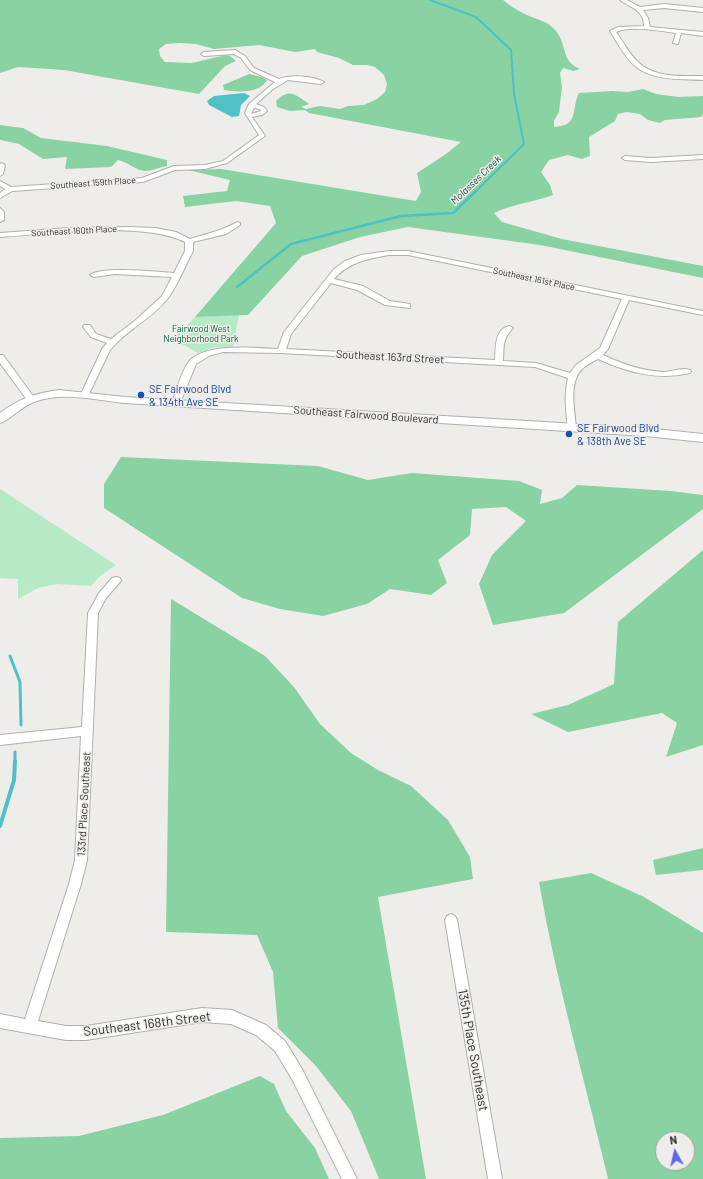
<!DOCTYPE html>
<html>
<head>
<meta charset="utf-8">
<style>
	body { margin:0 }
	#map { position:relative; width:703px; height:1179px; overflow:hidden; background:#efedea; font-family:Barlow,sans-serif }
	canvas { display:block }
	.north { position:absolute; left:655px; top:1131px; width:40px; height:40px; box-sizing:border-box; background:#efedea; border:1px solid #a3a2a0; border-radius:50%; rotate:352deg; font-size:11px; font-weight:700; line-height:16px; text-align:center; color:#323130 }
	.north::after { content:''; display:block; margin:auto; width:14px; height:18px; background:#6169e2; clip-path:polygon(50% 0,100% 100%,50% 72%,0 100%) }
</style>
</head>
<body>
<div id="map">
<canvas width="703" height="1179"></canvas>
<div class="north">N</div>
</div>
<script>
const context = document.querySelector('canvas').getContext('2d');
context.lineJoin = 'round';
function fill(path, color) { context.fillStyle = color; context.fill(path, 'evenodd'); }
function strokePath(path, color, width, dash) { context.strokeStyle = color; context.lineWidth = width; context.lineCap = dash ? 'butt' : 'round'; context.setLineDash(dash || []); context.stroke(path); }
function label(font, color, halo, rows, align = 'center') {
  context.font = font + ' Barlow,sans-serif'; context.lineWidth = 3; context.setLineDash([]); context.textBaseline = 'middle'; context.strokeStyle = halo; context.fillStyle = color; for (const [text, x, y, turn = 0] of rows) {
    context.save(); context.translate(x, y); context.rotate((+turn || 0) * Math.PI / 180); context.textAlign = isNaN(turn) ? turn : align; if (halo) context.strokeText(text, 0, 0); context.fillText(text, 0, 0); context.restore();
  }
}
const green = new Path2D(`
	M 239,315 L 233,347 L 215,347 L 198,353 L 173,339 L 195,317 Z
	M 0,489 L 116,565 L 100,576 L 91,586 L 57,584 L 38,588 L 18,599 L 18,579 L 0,578 Z`);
const forest = new Path2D(`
	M 0,0 L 503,0 C 510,6 518,11 527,15 C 538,20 548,21 556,31 C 568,46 560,60 580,69 L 573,71 L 563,68 L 560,73 L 562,87 L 559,112 L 554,121 L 554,127 C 580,126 571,108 579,93 L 612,91 L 628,92 L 643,89 L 656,94 L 678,97 L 703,96 L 703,114 L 701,117 L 665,120 L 660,123 L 648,120 L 640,114 L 627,112 L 618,114 L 615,121 L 589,137 L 590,156 L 582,159 L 568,155 L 549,160 L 541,172 L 550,185 L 553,195 C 534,202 512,204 494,213 L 502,222 L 562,239 L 703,266 L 703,278 L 540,245 L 408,227 L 360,237 L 302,256 L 248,315 L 195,317 L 276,223 L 270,206 L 236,201 L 185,207 L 183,196 L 227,191 L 230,180 L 188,170 L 221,169 L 416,201 L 421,192 L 417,173 L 446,154 L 461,142 L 309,113 L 305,110 L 290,111 L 277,107 L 276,101 C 290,88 294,94 309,104 L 301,107 L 306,109 L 320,106 L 340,109 L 348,106 L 364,105 L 377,99 L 385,92 L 387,84 L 384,75 L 375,67 L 367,65 L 353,65 L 339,58 L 317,52 L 315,49 L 295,52 L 259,45 L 214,49 L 196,44 L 179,43 L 166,44 L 159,49 L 160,56 L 165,62 L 192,63 L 226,55 L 230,56 L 236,61 L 225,66 L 199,94 L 64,70 L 18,67 L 0,73 Z
	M 249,74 L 262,77 L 267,80 C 260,94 236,92 224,90 L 223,85 Z
	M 0,125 L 23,128 L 41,138 L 107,146 L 167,160 L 167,166 C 160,167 152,171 145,171 C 135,170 128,162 118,160 L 111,167 L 65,169 L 67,157 L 43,159 L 19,144 L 0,140 Z
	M 121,457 L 318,466 L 368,480 L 412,473 L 519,481 L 542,490 L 540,504 L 562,498 L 577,485 L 671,491 L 703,495 L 703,509 L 564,613 L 493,625 L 479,584 L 492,555 L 526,521 L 506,507 L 472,509 L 470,535 L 438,560 L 447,583 L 431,595 L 390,589 L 367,604 L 323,616 L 280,609 L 242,598 L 104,508 L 104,484 Z
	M 703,550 L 703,745 L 666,757 L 677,723 L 662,713 L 568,732 L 531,714 L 568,705 L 614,684 L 618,622 Z
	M 171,599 L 265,656 L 294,687 L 320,724 L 351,753 L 378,770 L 411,786 L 448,820 L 470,857 L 473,879 L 378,897 L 426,1179 L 379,1179 L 351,1111 L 316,1066 L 278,1028 L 273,972 L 257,935 L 166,932 Z
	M 703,848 L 703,870 L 656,875 L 653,860 Z
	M 591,873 L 644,897 L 703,933 L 703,1179 L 608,1179 C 585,1080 556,982 539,882 ZM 663,1139 L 687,1139 L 687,1163 L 663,1163 Z
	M 260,1076 L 274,1084 L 286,1111 L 315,1148 L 329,1179 L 0,1179 L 0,1138 L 79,1136 L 163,1115 Z`);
const water = new Path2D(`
	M 244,93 L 250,96 L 241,105 L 239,116 L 232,117 L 209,105 L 207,101 L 214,96 Z`);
const streamFar3 = new Path2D(`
	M 430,0 L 476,17 L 511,50 L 514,94 L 524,144 L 475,192`);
const streamFar2 = new Path2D(`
	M 237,287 L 291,244 L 401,216 L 453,213 L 476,191`);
const streamFar1 = new Path2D(`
	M 10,656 L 20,682 L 21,725
	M 15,762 L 15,752`);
const stream = new Path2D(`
	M 0,826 L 14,780 L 15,761`);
const street = new Path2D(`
	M 620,0 L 627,0 L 640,7 L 664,4 L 703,8 L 703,12 L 664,8 L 643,10 L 648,18 L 650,27 L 703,32 L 703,36 L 681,33 L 678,44 L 673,43 L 676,33 C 660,31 630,25 616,32 C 623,41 629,54 638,62 C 654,78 682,76 703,76 L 703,80 C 681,79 651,81 634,65 C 624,56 617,42 610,31 L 618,27 L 644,26 C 644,10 631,8 620,0 Z
	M 235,50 L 245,56 L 254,68 L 279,79 C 290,74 315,76 324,82 L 321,84 L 288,80 L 273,89 L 256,104 L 264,107 L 267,111 L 262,115 L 252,117 L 265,136 L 227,163 L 205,169 L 175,170 L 143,182 L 12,191 L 0,198 L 0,193 L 5,189 L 0,186 L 0,181 L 11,187 L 142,178 L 174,166 L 205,165 L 223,161 L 259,135 L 245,113 L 249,104 L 275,82 L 250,70 L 241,58 L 234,54 L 204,56 L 201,54 L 204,52 ZM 254,108 L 260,109 L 261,111 L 251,114 Z
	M 703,155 L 703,159 L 651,162 L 625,160 L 622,158 L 625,156 L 651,158 Z
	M 2,163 L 5,165 L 3,174 L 0,176 L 0,164 Z
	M 0,208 L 4,212 L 4,220 L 0,222 Z
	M 238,222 L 240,223 L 240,225 L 226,234 L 193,242 L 193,251 C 185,266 178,285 168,298 C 152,319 126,330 110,350 L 89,394 L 85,397 L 81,394 L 102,349 L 107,343 L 91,337 L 83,327 L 84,325 L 90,325 L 96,334 L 111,339 L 137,319 L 162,296 L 172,277 L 115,274 L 94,277 L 90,275 C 102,266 157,272 174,273 L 185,251 L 185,242 C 144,221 48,234 0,237 L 0,233 L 69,228 L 128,227 L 155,228 L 176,232 L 190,239 L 220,230 Z
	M 389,251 L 408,251 L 703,311 L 703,315 L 629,300 L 608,349 L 603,355 C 622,364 642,371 664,372 C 671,372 686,366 691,371 L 690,373 C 657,381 627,372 598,359 C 592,362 586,365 582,369 C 568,383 575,411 576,428 L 572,431 L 568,428 C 566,411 564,394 568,378 L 535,367 L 281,353 L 223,352 L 209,356 L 196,364 L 180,403 L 179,405 L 173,405 L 172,403 C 176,391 181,373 188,363 C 202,342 256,348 278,349 L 284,332 L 334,269 L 345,261 L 361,255 ZM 389,255 L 408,255 L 622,299 L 600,348 L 576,365 L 570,373 L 536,363 L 503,361 C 504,345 502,340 513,328 L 509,326 C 494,330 496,348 495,360 L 286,349 L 291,334 L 331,283 L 357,290 L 385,305 L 410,308 L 410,304 L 390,301 L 363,286 L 334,279 C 349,262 367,259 389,255 Z
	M 0,355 L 3,355 L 33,396 L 34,398 L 33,400 L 27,400 L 0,363 Z
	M 116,577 L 120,578 L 121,581 L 106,598 L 98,613 L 87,860 L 81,884 L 38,1021 L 66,1026 L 86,1026 L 202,1008 L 232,1010 L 266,1025 L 285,1041 L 302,1069 L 357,1179 L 342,1179 L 292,1079 L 275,1051 L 256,1035 L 231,1024 L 202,1022 L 86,1040 L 66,1040 L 0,1028 L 0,1014 L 25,1019 L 69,884 L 75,860 L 81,736 L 0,745 L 0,735 L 82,727 L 88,613 L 99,593 L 112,578 Z
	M 451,914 L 455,916 L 457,920 L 502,1179 L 488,1179 L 445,920 L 447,916 Z`);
const secondary = new Path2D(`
	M 59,390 L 125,397 L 645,428 L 703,434 L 703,442 L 645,436 L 125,403 C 96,400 62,391 34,402 C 22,406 10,420 0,423 L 0,413 C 18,399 36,393 59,390 Z`);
const markers = [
	[141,395,4,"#1a4fb4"],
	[569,434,4,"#1a4fb4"]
];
const farStreetnames = [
	["Southeast 159th Place",93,183,-4],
	["Southeast 160th Place",74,231,-3],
	["Southeast 161st Place",534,279,12]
];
const farParknames = [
	["Fairwood West",201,329],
	["Neighborhood Park",201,339]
];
const farWaternames = [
	["Molasses Creek",476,180,-44]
];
const streetNames = [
	["Southeast 163rd Street",390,357,3],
	["Southeast Fairwood Boulevard",366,415,4],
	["133rd Place Southeast",84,804,-87]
];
const transitNames = [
	["SE Fairwood Blvd",149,389],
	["& 134th Ave SE",149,402],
	["SE Fairwood Blvd",577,428],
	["& 138th Ave SE",577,441]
];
const nearStreetnames = [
	["Southeast 168th Street",147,1024,-7],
	["135th Place Southeast",473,1050,80]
];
fill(green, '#b6eac6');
fill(forest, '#88d3a1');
fill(water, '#4dc1c6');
strokePath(streamFar3, '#4dc1c6', 2);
strokePath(streamFar2, '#4dc1c6', 2.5);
strokePath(streamFar1, '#4dc1c6', 3);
strokePath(stream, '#4dc1c6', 4);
strokePath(street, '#b1afac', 2);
strokePath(secondary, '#b1afac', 2);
fill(street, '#fff');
fill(secondary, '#fff');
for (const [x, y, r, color] of markers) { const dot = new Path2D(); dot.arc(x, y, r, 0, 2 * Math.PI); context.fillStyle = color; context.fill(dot); strokePath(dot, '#efedea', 1.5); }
label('9px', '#323130', '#efedea', farStreetnames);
label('9px', '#046135', '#efedea', farParknames);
label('italic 10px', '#114548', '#efedea', farWaternames);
label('11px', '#323130', '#efedea', streetNames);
label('11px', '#164399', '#efedea', transitNames, 'left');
label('13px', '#323130', '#efedea', nearStreetnames);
</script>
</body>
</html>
